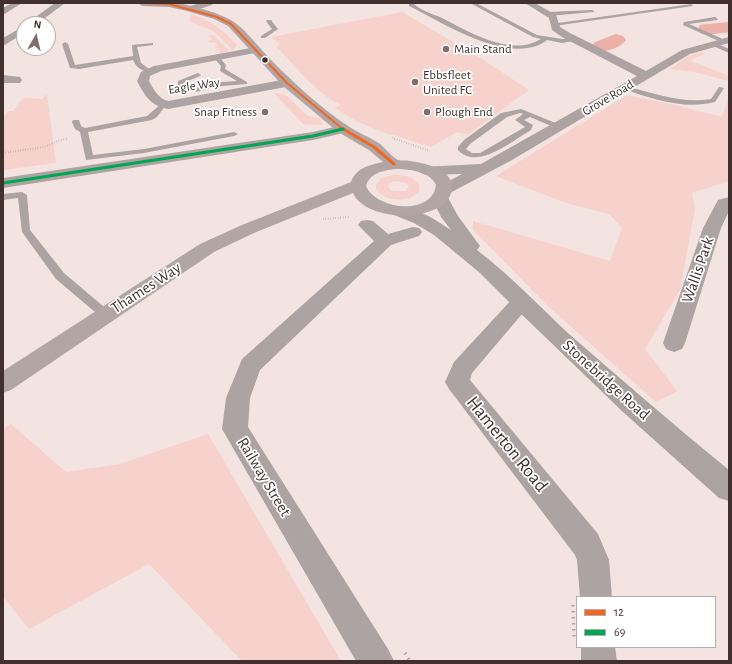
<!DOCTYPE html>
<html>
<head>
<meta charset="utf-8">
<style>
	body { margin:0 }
	#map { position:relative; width:732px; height:664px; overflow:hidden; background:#f3e4e2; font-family:"Alegreya Sans",sans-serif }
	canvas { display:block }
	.frame { position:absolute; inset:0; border:4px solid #41302d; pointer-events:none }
	.legend { position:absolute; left:576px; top:596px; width:140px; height:52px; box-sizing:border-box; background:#fff; border:1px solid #b3acab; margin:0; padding:5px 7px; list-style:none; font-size:12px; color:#41302d }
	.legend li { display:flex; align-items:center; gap:8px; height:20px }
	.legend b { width:20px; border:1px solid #b3acab }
	.north { position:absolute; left:16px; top:16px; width:40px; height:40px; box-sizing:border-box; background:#fff; border:1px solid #b3acab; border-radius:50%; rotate:8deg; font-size:11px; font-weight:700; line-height:16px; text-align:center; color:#41302d }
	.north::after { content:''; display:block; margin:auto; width:14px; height:18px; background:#7f6f6c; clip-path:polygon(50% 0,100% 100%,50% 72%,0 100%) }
</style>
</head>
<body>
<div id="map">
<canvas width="732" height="664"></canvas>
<div class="frame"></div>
<ul class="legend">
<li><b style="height:5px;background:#f26522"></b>12</li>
<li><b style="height:5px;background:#00a651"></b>69</li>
</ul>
<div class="north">N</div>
</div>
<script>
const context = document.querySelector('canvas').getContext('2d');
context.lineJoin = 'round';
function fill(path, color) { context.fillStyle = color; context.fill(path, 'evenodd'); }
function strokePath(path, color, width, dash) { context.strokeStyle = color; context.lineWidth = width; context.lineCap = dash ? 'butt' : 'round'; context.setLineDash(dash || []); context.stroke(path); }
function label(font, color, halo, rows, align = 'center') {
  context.font = font + ' "Alegreya Sans",sans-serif'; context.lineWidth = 3.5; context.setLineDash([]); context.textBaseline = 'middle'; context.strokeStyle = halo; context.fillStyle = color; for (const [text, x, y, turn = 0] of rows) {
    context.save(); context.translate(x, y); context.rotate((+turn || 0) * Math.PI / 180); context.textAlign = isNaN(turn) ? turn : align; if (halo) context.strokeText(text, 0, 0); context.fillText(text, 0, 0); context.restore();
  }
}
const green = new Path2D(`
	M 402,12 L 479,57 L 529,90 L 467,135 L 457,132 L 431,147 L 424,144 L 423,145 L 392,134 L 390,135 C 371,127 352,121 335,108 L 341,105 C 319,96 294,65 277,47 L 280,44 L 271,37 Z
	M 191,14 C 209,19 224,31 237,45 L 235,49 L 233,50 L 213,31 L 189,21 Z
	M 729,22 L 729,34 L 703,28 L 700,24 Z
	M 209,35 L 214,35 L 229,51 L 220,54 L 218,52 L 220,52 L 220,50 L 217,51 L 215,49 L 221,48 L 214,48 L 218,45 L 215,42 L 210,43 L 208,41 L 212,39 Z
	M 701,52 L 705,54 L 694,58 L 691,61 L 729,76 L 729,81 L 694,72 L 670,69 L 687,57 Z
	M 273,92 L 287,96 L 308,116 L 318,118 L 321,121 L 323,125 L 303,124 Z
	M 47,94 L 56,163 L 3,170 L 3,117 L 9,111 L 13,111 L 19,104 L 18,104 L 24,98 L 42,99 Z
	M 627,95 L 679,106 L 722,117 L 729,96 L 729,181 L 692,193 L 695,209 L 680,290 L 645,349 L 677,391 L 656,402 L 550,308 L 473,230 L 473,221 L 610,261 L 622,228 L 609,214 L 566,203 L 496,176 Z
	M 392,175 C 402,174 413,176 419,184 L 419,191 C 410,203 386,202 376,190 L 376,184 L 382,178 ZM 394,181 L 406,183 L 409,186 L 406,191 L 391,191 L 388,186 L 389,184 Z
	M 11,424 L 66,472 L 120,464 L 208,434 L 341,661 L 242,661 L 149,564 L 29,629 L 3,596 L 3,429 Z`);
const river = new Path2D(`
	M 729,22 L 729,32 L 707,35 L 700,33 L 698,29 L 700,25 Z
	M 616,34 L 623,36 L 626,40 C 619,49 605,53 595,50 L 592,46 L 595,42 Z`);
const pathFar1 = new Path2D(`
	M 392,138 L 430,151
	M 3,153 L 44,147 L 60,140 L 68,139
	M 323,219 L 350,217`);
const path = new Path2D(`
	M 573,605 L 574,638
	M 405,653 L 410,661`);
const lane = new Path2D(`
	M 409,3 L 413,3 C 418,9 432,14 440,17 C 468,31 510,58 541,39 L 533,37 L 470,3 L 476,3 L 537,35 L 562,39 L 575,38 L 578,40 L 562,43 L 547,40 C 544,42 540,45 536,46 C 499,59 443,23 409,6 Z
	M 691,4 L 693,6 L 554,26 L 551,24 Z
	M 592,10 L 594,11 L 594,12 L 548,16 L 545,14 L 548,12 Z
	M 715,17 L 718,19 L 717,20 L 689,24 L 725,40 L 725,42 L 721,42 L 683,25 L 684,22 Z
	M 267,20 L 271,20 L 278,29 L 265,38 L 261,38 L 261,36 L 272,29 L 266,21 Z
	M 65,42 L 68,44 L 75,65 L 133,56 L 132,45 L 153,43 L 153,45 L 137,47 L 141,63 L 152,71 L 149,73 C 142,71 136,67 133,60 L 79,69 L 70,68 L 62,44 Z
	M 713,42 L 729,49 L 729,53 L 711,45 L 710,44 Z
	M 215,57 L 219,57 L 226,65 L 225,69 L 247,82 L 247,84 L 222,86 L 196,92 L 178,85 L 178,81 L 198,73 L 201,75 L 200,76 L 183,83 L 196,88 L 222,82 L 237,81 L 220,71 L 221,66 L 214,58 Z
	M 625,86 C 654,93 681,104 711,99 L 719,87 L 724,88 L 715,102 C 684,110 653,99 623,89 L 622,88 Z
	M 162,103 L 166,105 L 157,117 L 152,120 L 88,132 L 93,155 L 144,149 L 234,132 L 238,134 L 234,136 L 144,153 L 86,160 L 80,132 L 75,129 L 72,122 L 73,120 L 79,120 L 81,126 L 85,128 L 147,116 Z
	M 521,109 L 563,126 L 559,128 L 556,128 L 530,117 L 524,120 L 533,125 L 531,130 C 512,141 477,171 458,150 L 458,147 L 464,140 L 501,113 ZM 520,113 L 523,114 L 515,120 L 525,127 L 480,153 L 472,153 L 466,149 L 470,144 L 507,117 Z
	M 22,192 L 27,195 L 30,230 L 64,273 L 110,312 L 112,315 L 110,318 L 106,319 L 102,318 L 56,279 L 22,232 L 18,198 L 3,200 L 3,194 Z`);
const street = new Path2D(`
	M 12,3 L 22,3 L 3,15 L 3,8 Z
	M 55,3 L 65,3 L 37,24 L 26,24 Z
	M 200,3 L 213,3 L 212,5 L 190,12 L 185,9 L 187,7 Z
	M 525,3 L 535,3 L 556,15 L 560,27 L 570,33 L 646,71 L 682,50 L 729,37 L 729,43 L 690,54 L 512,160 L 450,193 L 444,195 L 438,193 L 436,190 L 438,187 L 462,174 L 426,175 L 421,173 L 418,170 L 421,167 L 481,164 L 637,76 L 562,37 L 552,30 L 549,18 Z
	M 24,26 L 24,33 L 3,46 L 3,38 Z
	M 256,47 L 261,50 L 260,52 L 161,71 L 150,76 L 149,81 C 154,90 158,98 168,101 L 287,79 L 291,80 L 293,83 L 291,86 L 168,109 C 151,106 145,96 137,81 L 141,72 L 154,66 Z
	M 3,75 L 20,77 L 22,80 L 20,83 L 3,83 Z
	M 343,125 L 348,126 L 350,129 L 348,132 L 313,140 L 3,188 L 3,178 L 313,132 Z
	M 729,197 L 729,211 L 721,228 L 685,343 L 682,349 L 674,352 L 666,349 L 663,343 L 703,228 L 718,200 Z
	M 367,220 L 373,221 L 388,234 L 413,227 L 419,228 L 422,232 L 419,236 L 391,245 L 260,370 L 250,398 L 248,427 L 388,649 L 394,661 L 356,661 L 222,429 L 226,398 L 242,359 L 374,241 L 358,225 L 361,221 Z
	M 521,295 L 528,297 L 531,302 L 528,307 L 472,373 L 470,380 L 598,534 L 609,560 L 612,597 L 580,597 L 577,560 L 575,555 L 449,389 L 445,382 L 454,362 L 514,297 Z
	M 581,647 L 615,647 L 617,661 L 581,661 Z`);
const secondary = new Path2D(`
	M 440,193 L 446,194 L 458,216 L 480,246 L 477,250 C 510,275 539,306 569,334 C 622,380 675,426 729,470 L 729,501 L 719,498 L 623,412 L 514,307 L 480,273 L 434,235 L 414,223 L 394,215 L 391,211 L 394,207 C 410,203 438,221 451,230 L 441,217 L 432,198 L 434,194 Z`);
const primary = new Path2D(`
	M 138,3 C 150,3 164,1 177,3 C 193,6 221,13 234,22 C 247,31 261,50 272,61 C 295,84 321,108 348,126 C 358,133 370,137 380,144 C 385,148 392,157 398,160 C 402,161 407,160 410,161 C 423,163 451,168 452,186 C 453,223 367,225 353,193 L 254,233 L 214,252 L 11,390 L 3,393 L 3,371 L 200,244 L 242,225 L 351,182 C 356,168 369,165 383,162 L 369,150 L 338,132 L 283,86 L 228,26 L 214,19 L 187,11 L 169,7 L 142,6 ZM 394,169 C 408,169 430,171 436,185 C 435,188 435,192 433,194 C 420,215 375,207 366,186 C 370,173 382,171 394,169 Z`);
const bus1Far1 = new Path2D(`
	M 142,3 L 169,4 L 217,17 L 231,24 L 287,83 L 344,130`);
const bus1 = new Path2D(`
	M 343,129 L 374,147 L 394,164`);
const bus2Far1 = new Path2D(`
	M 339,130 L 343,129`);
const bus2 = new Path2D(`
	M 3,183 L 313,136 L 343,129`);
const markers = [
	[446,49,4,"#7f6f6c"],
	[265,60,3.5,"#41302d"],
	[415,82,4,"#7f6f6c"],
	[265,112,4,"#7f6f6c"],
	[427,112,4,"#7f6f6c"]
];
const farPoinames = [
	["Main Stand",454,49],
	["Ebbsfleet",423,75],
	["United FC",423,90],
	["Snap Fitness",257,112,"right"],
	["Plough End",435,112]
];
const farStreetnames = [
	["Eagle Way",194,86,-9],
	["Grove Road",608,98,-31]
];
const streetNames = [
	["Wallis Park",698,270,-71],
	["Thames Way",146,288,-33],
	["Stonebridge Road",606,380,42],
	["Railway Street",264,477,59]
];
const nearStreetnames = [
	["Hamerton Road",507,444,51]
];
fill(green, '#f7d1cb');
fill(river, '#ebb1a8');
strokePath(pathFar1, '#aca3a2', 2, [0.5, 2]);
strokePath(path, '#aca3a2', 3.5, [1.5, 4.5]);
fill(lane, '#aca3a2');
fill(street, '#aca3a2');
fill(secondary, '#aca3a1');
fill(primary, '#b2a6a5');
strokePath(bus1Far1, '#f26522', 2);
strokePath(bus1, '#f26522', 3);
strokePath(bus2Far1, '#00a651', 2);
strokePath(bus2, '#00a651', 3);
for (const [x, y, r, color] of markers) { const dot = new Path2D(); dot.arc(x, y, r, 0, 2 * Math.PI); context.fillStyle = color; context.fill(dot); strokePath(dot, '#fff', 1.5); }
label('13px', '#41302d', '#fff', farPoinames, 'left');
label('13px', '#41302d', '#fff', farStreetnames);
label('16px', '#41302d', '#fff', streetNames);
label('19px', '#41302d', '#fff', nearStreetnames);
</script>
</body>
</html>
